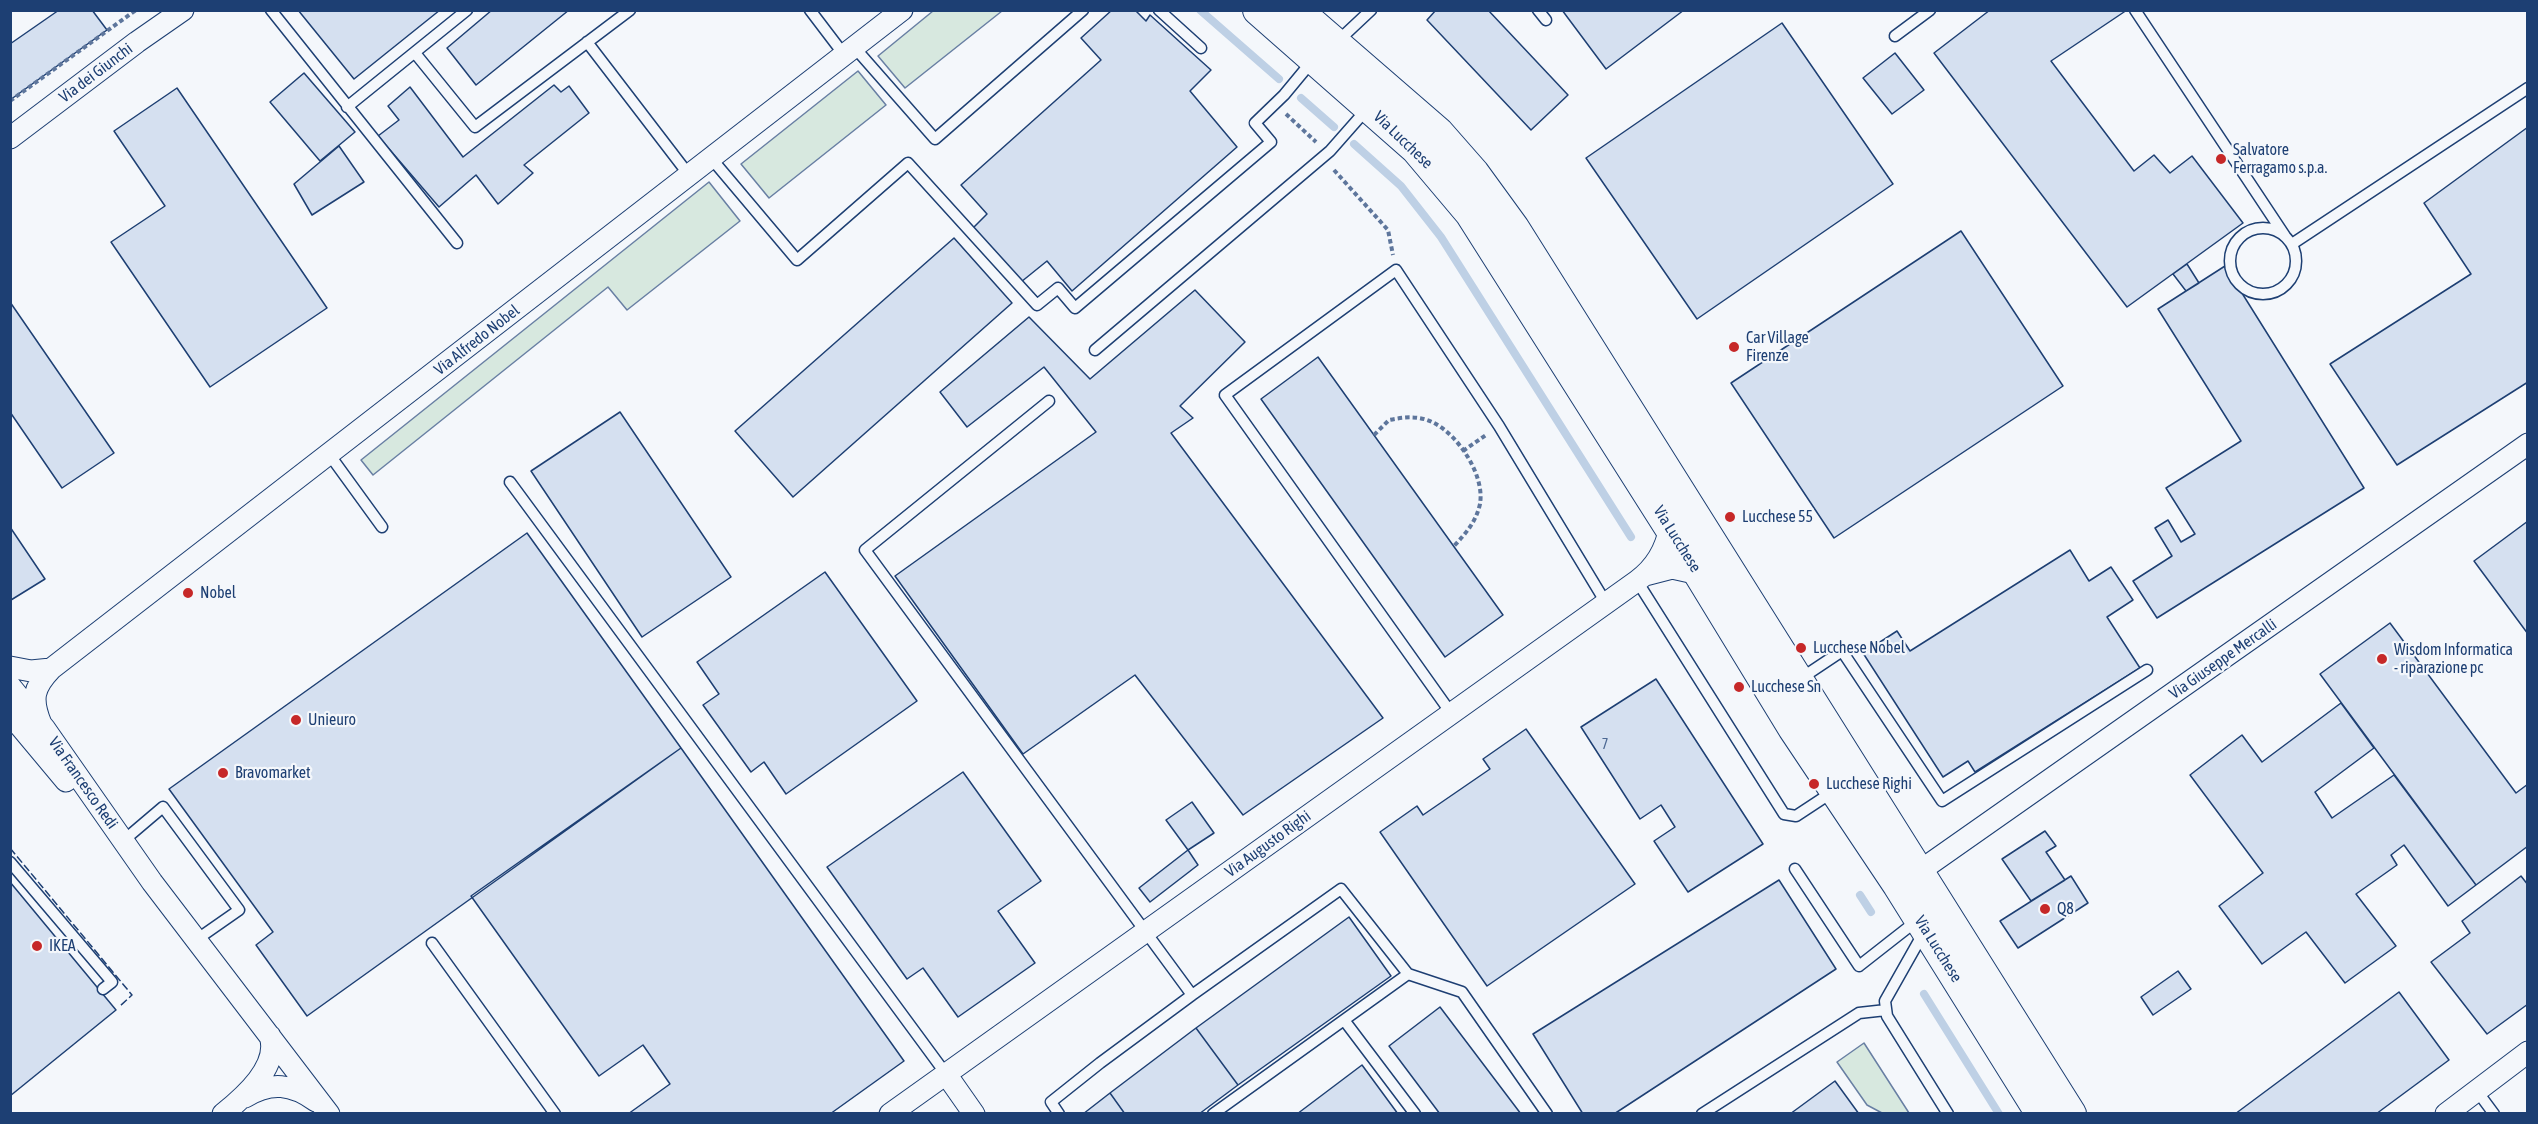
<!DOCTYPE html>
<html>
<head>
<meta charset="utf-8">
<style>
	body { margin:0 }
	#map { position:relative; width:2538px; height:1124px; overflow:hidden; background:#f4f7fb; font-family:"Asap Condensed",sans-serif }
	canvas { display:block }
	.frame { position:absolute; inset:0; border:12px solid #1d3f73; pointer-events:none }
</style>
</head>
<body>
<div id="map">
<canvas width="2538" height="1124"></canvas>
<div class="frame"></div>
</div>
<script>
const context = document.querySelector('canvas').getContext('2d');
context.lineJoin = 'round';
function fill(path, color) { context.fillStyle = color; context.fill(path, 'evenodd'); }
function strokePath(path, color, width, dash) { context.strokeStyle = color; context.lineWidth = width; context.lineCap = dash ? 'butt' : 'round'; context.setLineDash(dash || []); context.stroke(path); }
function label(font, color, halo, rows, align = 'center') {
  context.font = font + ' "Asap Condensed",sans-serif'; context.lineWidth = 4.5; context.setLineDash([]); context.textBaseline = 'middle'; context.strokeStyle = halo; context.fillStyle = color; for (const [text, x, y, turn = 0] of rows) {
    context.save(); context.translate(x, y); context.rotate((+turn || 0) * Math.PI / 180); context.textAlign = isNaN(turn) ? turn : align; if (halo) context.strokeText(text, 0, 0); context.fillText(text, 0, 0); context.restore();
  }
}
const green = new Path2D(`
	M 933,11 L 1002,11 L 905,88 L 878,56 Z
	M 858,71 L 886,105 L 769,198 L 741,164 Z
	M 709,182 L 740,221 L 627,310 L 608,287 L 373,475 L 361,460 Z
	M 1864,1043 L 1909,1113 L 1882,1113 L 1867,1105 L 1837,1062 Z`);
const stream = new Path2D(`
	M 1200,10 L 1279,79
	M 1301,98 L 1334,127
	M 1354,144 L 1401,186 L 1441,237 L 1631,537
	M 1860,895 L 1871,912
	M 1924,994 L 1999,1114`);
const building = new Path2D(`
	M 59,10 L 92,10 L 107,30 L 10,100 L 10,44 Z
	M 298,10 L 440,10 L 354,79 Z
	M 492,10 L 569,10 L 476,85 L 447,48 Z
	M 1112,10 L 1135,10 L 1146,21 L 1150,15 L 1211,70 L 1190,91 L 1237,147 L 1072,291 L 1047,261 L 1021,282 L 973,228 L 987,214 L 961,185 L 1101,60 L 1081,38 Z
	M 1436,10 L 1488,10 L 1568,95 L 1531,130 L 1427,20 Z
	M 1562,10 L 1684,10 L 1606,69 Z
	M 1990,10 L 2127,10 L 2051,61 L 2134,171 L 2154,155 L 2170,173 L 2192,156 L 2243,223 L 2127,307 L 1934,53 Z
	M 1782,23 L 1893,184 L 1697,319 L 1586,158 Z
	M 1895,53 L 1924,90 L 1892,114 L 1863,78 Z
	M 304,73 L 355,132 L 320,161 L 270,102 Z
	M 554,85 L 561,92 L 569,86 L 589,113 L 524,165 L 533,173 L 498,204 L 476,175 L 439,207 L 378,136 L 399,120 L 388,106 L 410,87 L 463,157 Z
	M 177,88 L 327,308 L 210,387 L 111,242 L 165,206 L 114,131 Z
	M 2528,127 L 2528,382 L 2397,465 L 2330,364 L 2471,274 L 2424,203 Z
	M 339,146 L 364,182 L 312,215 L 294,184 Z
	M 1961,231 L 2063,386 L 1834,538 L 1731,383 Z
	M 954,238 L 1012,303 L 793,497 L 735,431 Z
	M 2187,264 L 2199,283 L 2186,291 L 2173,274 Z
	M 2225,266 L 2364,488 L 2157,618 L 2133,581 L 2172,556 L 2155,528 L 2168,520 L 2181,542 L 2195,534 L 2166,488 L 2241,441 L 2158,309 Z
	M 1195,290 L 1245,342 L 1180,406 L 1193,418 L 1171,433 L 1383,718 L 1243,815 L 1135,675 L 1023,754 L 895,576 L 1096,432 L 1044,367 L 967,427 L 940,392 L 1029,317 L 1090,379 Z
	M 10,302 L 114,453 L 62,488 L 10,412 Z
	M 1318,357 L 1503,615 L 1445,657 L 1261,399 Z
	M 620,412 L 731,577 L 642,637 L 531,471 Z
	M 2528,521 L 2528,634 L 2474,561 Z
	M 10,527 L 45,579 L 11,600 L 10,600 Z
	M 527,533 L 681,748 L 307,1016 L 256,945 L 273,932 L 169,789 Z
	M 2070,550 L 2089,581 L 2111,567 L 2133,600 L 2107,617 L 2140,668 L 1975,772 L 1968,761 L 1943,777 L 1863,653 L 1897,631 L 1910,651 Z
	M 825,572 L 917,701 L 786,794 L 764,762 L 751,772 L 703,705 L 719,694 L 697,662 Z
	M 2390,623 L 2516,793 L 2528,784 L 2528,846 L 2476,885 L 2320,674 Z
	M 1656,679 L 1763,844 L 1688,892 L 1654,841 L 1675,827 L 1661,805 L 1640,819 L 1581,727 Z
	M 2341,703 L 2374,748 L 2315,792 L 2332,818 L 2394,775 L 2476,885 L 2448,906 L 2404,845 L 2391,855 L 2397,865 L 2356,894 L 2396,946 L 2345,983 L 2306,932 L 2262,964 L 2219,906 L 2263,873 L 2190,775 L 2242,735 L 2262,762 Z
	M 1526,729 L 1635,884 L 1487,986 L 1380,832 L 1417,806 L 1423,815 L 1490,769 L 1483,759 Z
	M 681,748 L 904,1061 L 830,1114 L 628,1114 L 670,1084 L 643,1045 L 599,1076 L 471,896 Z
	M 963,772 L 1041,881 L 998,911 L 1035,963 L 958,1017 L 923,968 L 907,979 L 827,867 Z
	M 1192,802 L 1214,833 L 1188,850 L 1166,820 Z
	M 2045,831 L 2056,846 L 2046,852 L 2065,880 L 2031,901 L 2002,859 Z
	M 1188,850 L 1198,865 L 1150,902 L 1139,888 Z
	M 2071,876 L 2088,903 L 2018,948 L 2000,921 Z
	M 2521,876 L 2528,885 L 2528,1004 L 2487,1034 L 2431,962 L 2470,933 L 2462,921 Z
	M 1779,880 L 1836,969 L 1614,1114 L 1583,1114 L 1533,1034 Z
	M 10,882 L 116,1010 L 10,1096 Z
	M 1349,917 L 1391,976 L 1238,1085 L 1196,1028 Z
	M 2178,971 L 2191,989 L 2153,1015 L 2141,997 Z
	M 2399,992 L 2449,1060 L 2376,1114 L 2235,1114 Z
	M 1440,1007 L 1521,1114 L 1440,1114 L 1389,1046 Z
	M 1196,1028 L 1238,1085 L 1199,1114 L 1125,1114 L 1110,1093 Z
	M 1362,1065 L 1398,1114 L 1297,1114 Z
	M 1835,1081 L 1859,1114 L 1790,1114 Z
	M 1110,1093 L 1125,1114 L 1083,1114 Z`);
const path = new Path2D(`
	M 10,101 L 136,10
	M 1286,114 L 1316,142
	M 1334,170 L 1388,230 L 1393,255
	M 1374,435 L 1389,420 C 1404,417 1419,415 1434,423 C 1458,435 1485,475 1480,504 C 1476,522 1466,533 1454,546
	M 1463,451 L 1486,435`);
const lane = new Path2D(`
	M 271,10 L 457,243
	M 810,10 L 845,56
	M 1159,10 L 1201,48
	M 1538,10 L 1546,20
	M 2135,10 L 2285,236
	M 1895,36 L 1930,10
	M 1338,41 L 1371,10
	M 587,42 L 689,175
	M 855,48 L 935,139 L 1083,10
	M 415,53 L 475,127 L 630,10
	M 347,107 L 467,10
	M 711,158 L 797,260 L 908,163 L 1037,305 L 1058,288 L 1075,308 L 1271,142 L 1255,123 L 1284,95 L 1313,60
	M2230 261a33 33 0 1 1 66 0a33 33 0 1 1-66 0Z
	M 2292,244 L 2528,88
	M 1095,350 L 1330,151 L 1367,109
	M 1049,401 L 865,550 L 1192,995 L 1100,1063 L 1051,1102 L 1059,1114
	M 329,454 L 382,527
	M 510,482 L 946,1074
	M 1637,581 L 1784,814 L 1796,816 L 1834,791
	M 1800,679 L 1842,651 L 1942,801 L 2147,670
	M 1451,713 L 1225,395 L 1396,270 L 1499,426 L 1606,603
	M 123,841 L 163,807 L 239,910 L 196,940
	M 10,862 L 112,982 L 103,989
	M 1795,869 L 1859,966 L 1919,919
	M 1924,932 L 1885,1001 L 1887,1016 L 1948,1114
	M 432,943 L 555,1114
	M 1192,995 L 1341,889 L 1408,974 L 1462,992 L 1547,1114
	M 1344,1020 L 1415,1114
	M 2477,1091 L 2494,1114
	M 1213,1114 L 1408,974
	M 1702,1114 L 1859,1013 L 1886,1010`);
const street = new Path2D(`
	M 10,138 L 137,42 L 183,10
	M 1645,575 L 1672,568 L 1699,574
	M 10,667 L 31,671 L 51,669
	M 10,686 L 45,729 L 152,882 L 329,1114
	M 10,714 L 66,781
	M 41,724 C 31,699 33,688 51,669 L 902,10
	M 1917,873 L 2528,444
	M 946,1074 L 974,1114
	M 245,1097 C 271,1081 292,1084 316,1101
	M 223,1114 C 244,1097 280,1066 270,1036
	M 890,1114 L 1637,581 C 1655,568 1666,549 1670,527
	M 2446,1114 L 2528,1052`);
const secondary = new Path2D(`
	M 1258,10 L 1416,149 L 1470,213 L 1699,574 L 1793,728 L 1898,885 L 2041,1114
	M 1297,10 L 1438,132 L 1474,173 L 1514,228 L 2071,1114`);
const fence = new Path2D(`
	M 10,848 L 132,995 L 120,1006`);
const markers = [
	[2221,159,6,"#c62828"],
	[1734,347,6,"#c62828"],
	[1730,517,6,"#c62828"],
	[188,593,6,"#c62828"],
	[1801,648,6,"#c62828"],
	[2382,659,6,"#c62828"],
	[1739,687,6,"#c62828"],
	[296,720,6,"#c62828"],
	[223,773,6,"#c62828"],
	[1814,784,6,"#c62828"],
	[2045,909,6,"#c62828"],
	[37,946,6,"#c62828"]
];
const numberNames = [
	["7",1605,745]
];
const streetNames = [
	["Via dei Giunchi",96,73,-37],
	["Via Lucchese",1403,140,44],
	["Via Alfredo Nobel",477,340,-38],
	["Via Lucchese",1677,539,58],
	["Via Giuseppe Mercalli",2223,659,-35],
	["Via Francesco Redi",83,783,55],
	["Via Augusto Righi",1268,844,-36],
	["Via Lucchese",1938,949,58]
];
const poiNames = [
	["Salvatore",2233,150],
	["Ferragamo s.p.a.",2233,168],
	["Car Village",1746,338],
	["Firenze",1746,356],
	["Lucchese 55",1742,517],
	["Nobel",200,593],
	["Lucchese Nobel",1813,648],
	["Wisdom Informatica",2394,650],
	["- riparazione pc",2394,668],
	["Lucchese Sn",1751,687],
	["Unieuro",308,720],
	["Bravomarket",235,773],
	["Lucchese Righi",1826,784],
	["Q8",2057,909],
	["IKEA",49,946]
];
fill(green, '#d7e8df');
strokePath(green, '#687fa3', 1.5);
strokePath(stream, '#bed0e5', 8);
fill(building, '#d5e0f0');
strokePath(building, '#1d3f73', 1.5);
strokePath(lane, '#1d3f73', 13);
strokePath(street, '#1d3f73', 23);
strokePath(secondary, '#1d3f73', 32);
strokePath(path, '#5e769c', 4, [4.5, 3]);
strokePath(lane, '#f4f7fb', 10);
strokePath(street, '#f4f7fb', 21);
strokePath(secondary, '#f4f7fb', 30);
strokePath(fence, '#1d3f73', 1.5, [8, 3]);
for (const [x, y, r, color] of markers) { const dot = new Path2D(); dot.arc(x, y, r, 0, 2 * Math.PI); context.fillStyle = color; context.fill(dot); strokePath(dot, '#f4f7fb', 2); }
label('14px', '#4b6792', null, numberNames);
label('16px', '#1d3f73', '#f4f7fb', streetNames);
label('16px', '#1d3f73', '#f4f7fb', poiNames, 'left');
</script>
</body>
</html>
